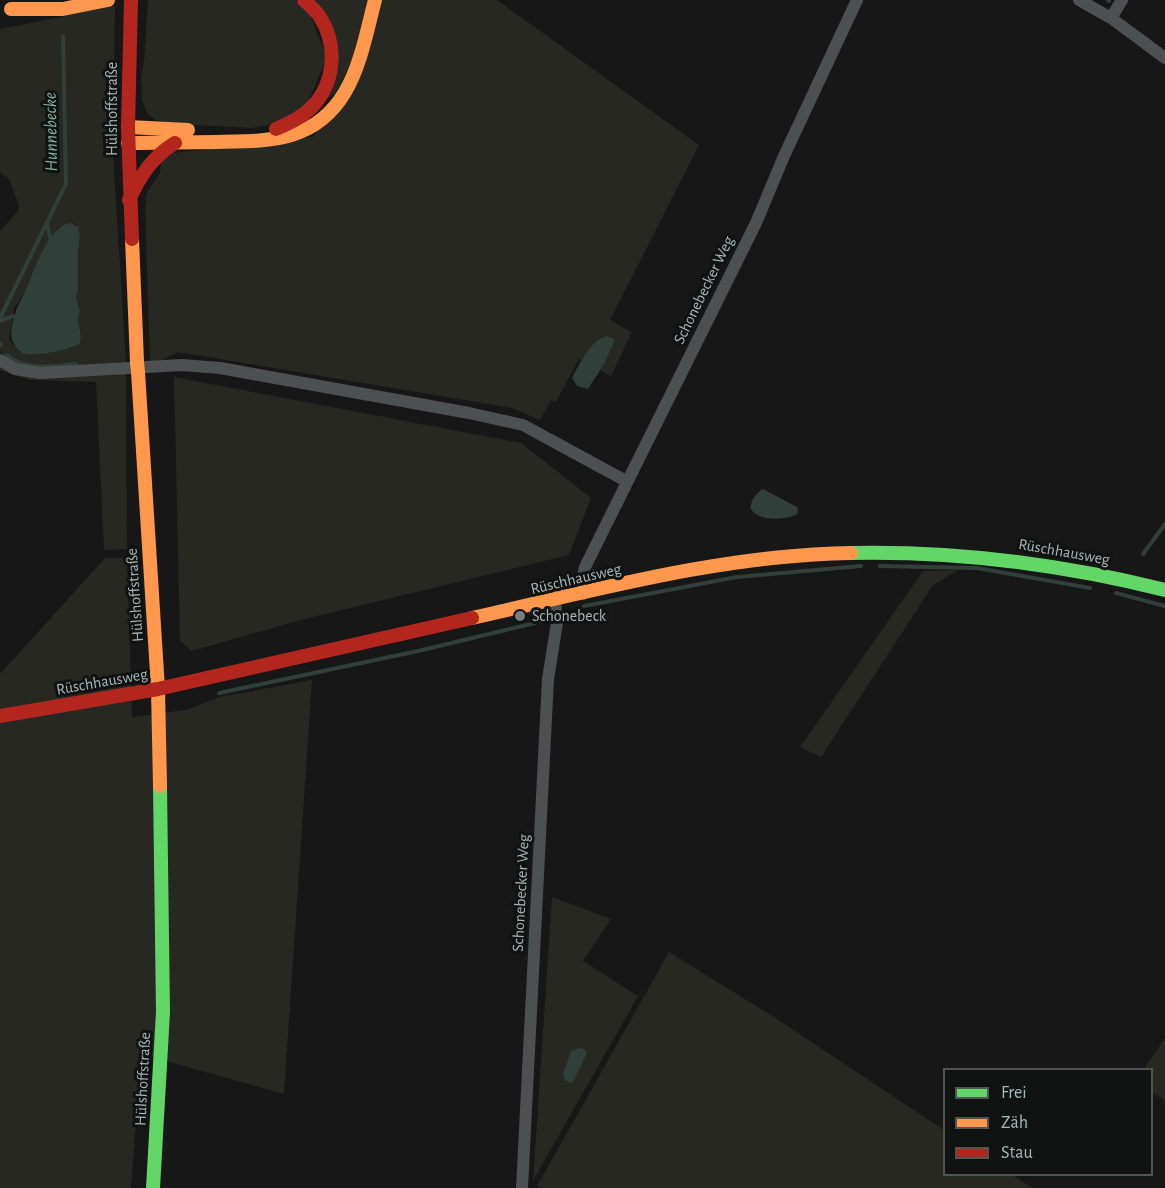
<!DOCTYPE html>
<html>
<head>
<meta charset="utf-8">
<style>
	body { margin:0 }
	#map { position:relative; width:1165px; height:1188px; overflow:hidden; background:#171717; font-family:"Alegreya Sans",sans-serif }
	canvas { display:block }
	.legend { position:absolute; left:943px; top:1068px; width:210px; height:108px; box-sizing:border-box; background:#111313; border:2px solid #4e5554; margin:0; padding:8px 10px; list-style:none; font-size:18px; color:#a9b8b6 }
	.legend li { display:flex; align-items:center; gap:12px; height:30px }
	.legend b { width:30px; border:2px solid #4e5554 }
</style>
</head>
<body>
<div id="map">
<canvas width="1165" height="1188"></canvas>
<ul class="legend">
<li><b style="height:8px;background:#63d668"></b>Frei</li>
<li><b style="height:8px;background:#ff974d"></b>Zäh</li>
<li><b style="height:8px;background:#b3261e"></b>Stau</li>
</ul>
</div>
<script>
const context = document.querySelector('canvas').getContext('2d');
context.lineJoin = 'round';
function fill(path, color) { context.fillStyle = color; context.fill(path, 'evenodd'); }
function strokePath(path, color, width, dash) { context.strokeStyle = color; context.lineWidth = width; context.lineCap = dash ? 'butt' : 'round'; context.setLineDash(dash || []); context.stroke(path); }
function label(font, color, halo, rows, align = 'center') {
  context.font = font + ' "Alegreya Sans",sans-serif'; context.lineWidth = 6; context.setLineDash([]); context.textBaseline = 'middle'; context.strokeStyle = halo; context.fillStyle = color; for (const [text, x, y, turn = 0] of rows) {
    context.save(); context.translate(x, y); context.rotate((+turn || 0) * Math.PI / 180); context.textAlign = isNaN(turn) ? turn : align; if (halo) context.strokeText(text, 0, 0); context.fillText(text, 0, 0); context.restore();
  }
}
const green = new Path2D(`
	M 148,0 L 295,0 L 308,10 L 327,57 L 306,107 L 269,125 L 252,128 L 175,124 L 155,120 L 147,113 L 142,99 L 141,78 L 144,61 Z
	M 311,0 L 371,0 L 345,86 L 282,131 L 334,80 Z
	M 383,0 L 497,0 L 699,145 L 610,320 L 632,332 L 611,376 L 579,359 L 556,402 L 551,400 L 540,420 L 512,408 L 178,352 L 160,361 L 150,361 L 145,207 L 147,192 L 160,173 L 161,162 L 173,153 L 313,137 Z
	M 115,6 L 113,154 L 126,362 L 30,369 L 3,359 L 0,349 L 0,231 L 18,211 L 19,206 L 9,179 L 0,172 L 0,29 ZM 74,223 L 80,233 L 78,254 L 78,290 L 76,297 L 80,311 L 78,319 L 81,336 L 73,348 L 27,355 L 19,352 L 9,339 L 14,308 L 25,291 L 45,247 L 59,227 Z
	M 0,364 L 87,374 L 92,377 L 100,372 L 126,373 L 127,549 L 104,550 L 96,382 L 30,380 L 0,370 Z
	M 174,377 L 521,443 L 591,498 L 569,555 L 301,620 L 192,651 L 180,641 Z
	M 105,558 L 127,558 L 132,717 L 186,710 L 220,697 L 312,680 L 284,1094 L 141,1054 L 131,1188 L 0,1188 L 0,674 Z
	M 958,570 L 933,585 L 821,757 L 800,747 L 923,571 Z
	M 552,897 L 611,919 L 583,961 L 638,996 L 533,1181 Z
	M 669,952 L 774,1017 L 944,1130 L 944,1174 L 1012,1175 L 1033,1188 L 541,1188 L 537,1186 Z
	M 1165,1038 L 1165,1101 L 1152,1092 L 1152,1070 L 1144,1069 Z`);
const water = new Path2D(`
	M 71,223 L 78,227 L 80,235 L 78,254 L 78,290 L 76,297 L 80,311 L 78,319 L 81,336 L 80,343 C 71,351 35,356 23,354 C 0,339 17,308 26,289 C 35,270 48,225 71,223 Z
	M 607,336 L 613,338 L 614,342 L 604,364 L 588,389 L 577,386 L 572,378 C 579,365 591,339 607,336 Z
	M 763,489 L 797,507 L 798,511 L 796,515 C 781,520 759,522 750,508 C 752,499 756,493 763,489 Z
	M 579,1048 L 584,1049 L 587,1053 L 573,1082 L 570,1083 L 565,1080 L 563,1074 L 571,1051 Z`);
const stream = new Path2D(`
	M 1108,0 L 1109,1
	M 47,223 L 51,242
	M 0,318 L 66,184 L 63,36
	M 0,321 L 13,316
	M 0,344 L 1,345
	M 7,355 C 27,372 53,366 76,364
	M 1143,554 L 1165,524
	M 880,566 L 977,568 L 1090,588
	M 1116,593 L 1165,606
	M 584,606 L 737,577 L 861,566
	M 219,693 L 418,651 L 535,623`);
const street = new Path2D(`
	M 1079,0 L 1111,18 L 1165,58
	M 1111,18 L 1122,0
	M 0,360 L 15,369 L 40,373 L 182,365 L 220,368 L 469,413 L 523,425 L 626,481
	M 583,594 L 582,580 L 585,567 L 756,223 L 784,156 L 857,0
	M 522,1188 L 548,679 L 557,623 L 555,600`);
const fast = new Path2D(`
	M 851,553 C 958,551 1061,564 1165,590
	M 153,1188 L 163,1012 L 160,786`);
const slow = new Path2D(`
	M 11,9 L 63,9 L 108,0
	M 128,127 L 188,130
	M 128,143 C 157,143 186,142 216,142 C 268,141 315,143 345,92 C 361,65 367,30 375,0
	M 132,239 L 137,362
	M 138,372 L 158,689 L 160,786
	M 472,618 C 596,590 722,555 851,553`);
const jam = new Path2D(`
	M 131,0 L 128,127 L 132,239
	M 276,129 C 289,123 301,118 312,107 C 335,83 338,45 320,17 C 316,11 309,5 304,0
	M 129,200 C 140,176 152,157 175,143
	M 0,716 L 158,689 L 472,618`);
const slowBridge = new Path2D(`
	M 137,362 L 138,372`);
const markers = [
	[520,616,6,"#76807e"]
];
const streetNames = [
	["Hülshoffstraße",112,109,-90],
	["Schonebecker Weg",704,290,-64],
	["Rüschhausweg",1064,552,10],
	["Rüschhausweg",576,579,-13],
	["Hülshoffstraße",135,595,-94],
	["Rüschhausweg",102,682,-10],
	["Schonebecker Weg",521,893,-87],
	["Hülshoffstraße",143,1079,-87]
];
const poiNames = [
	["Schonebeck",532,616]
];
const waterNames = [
	["Hunnebecke",51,132,-91]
];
fill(green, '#262821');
fill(water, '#303f39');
strokePath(stream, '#303f39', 4);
strokePath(street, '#4c5050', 12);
strokePath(fast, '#63d668', 14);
strokePath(slow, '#ff974d', 14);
strokePath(jam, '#b3261e', 14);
strokePath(slowBridge, '#ff974d', 14);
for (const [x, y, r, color] of markers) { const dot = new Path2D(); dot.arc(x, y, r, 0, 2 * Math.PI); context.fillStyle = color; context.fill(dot); strokePath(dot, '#111313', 2); }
label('16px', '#a9b8b6', '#111313', streetNames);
label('16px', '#a9b8b6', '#111313', poiNames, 'left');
label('italic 18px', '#81b2a1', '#111313', waterNames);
</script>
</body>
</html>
